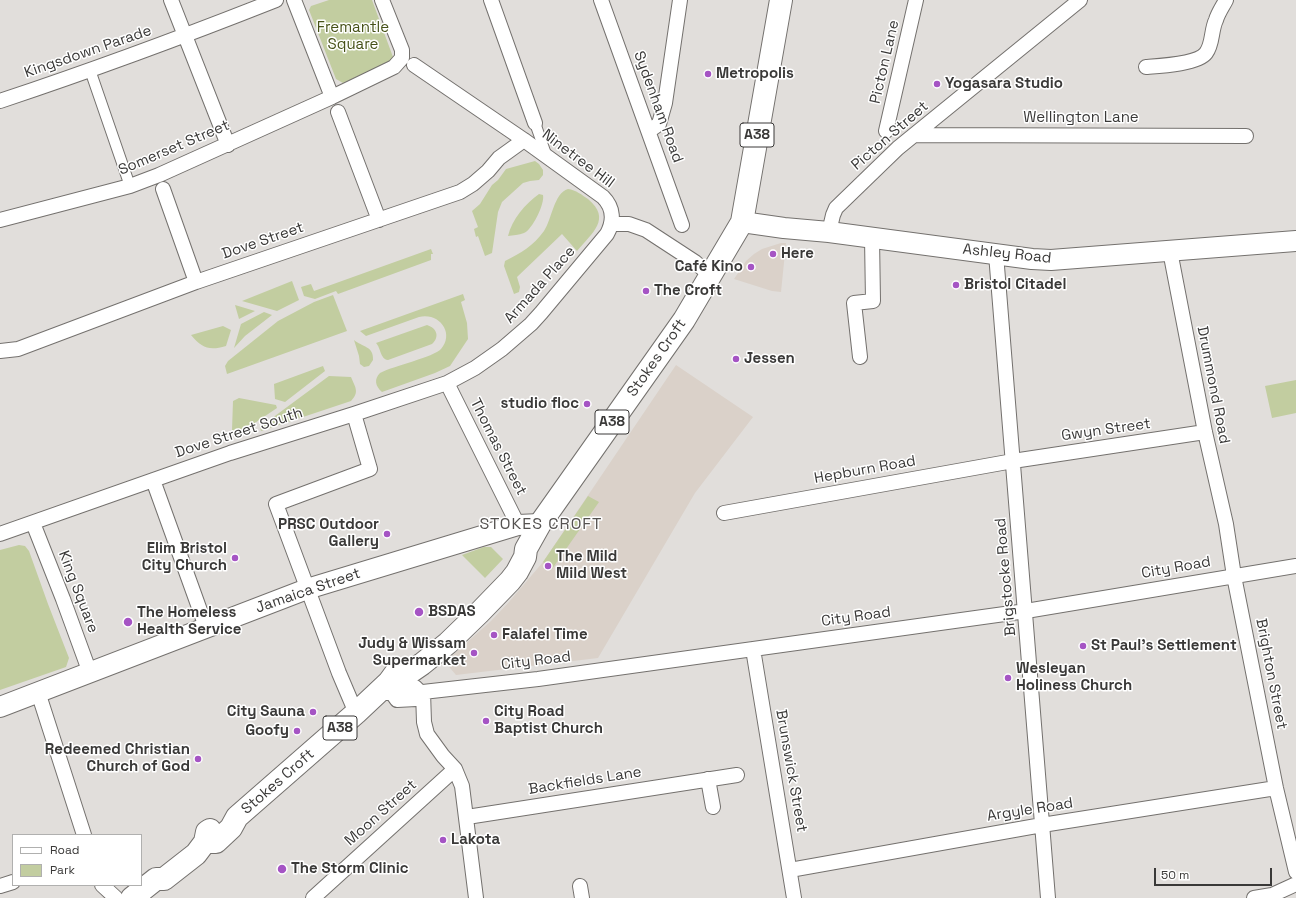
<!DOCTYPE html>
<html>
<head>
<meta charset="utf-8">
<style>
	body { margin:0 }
	#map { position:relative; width:1296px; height:898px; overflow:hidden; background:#e1dedb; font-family:"Space Grotesk",sans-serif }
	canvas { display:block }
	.legend { position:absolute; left:12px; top:834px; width:130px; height:52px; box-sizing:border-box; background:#fff; border:1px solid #b0b0af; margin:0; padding:5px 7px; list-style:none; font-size:12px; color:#3a3938 }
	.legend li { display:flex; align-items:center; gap:8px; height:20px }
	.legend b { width:20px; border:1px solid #b0b0af }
	.scale { position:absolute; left:1154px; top:868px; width:118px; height:18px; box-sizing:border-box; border:2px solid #3a3938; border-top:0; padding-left:5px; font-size:12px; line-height:14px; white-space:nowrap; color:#3a3938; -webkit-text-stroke:3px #fff; paint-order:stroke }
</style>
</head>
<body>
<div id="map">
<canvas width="1296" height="898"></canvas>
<ul class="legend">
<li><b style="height:5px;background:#fff"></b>Road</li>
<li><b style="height:11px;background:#c2cda0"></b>Park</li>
</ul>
<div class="scale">50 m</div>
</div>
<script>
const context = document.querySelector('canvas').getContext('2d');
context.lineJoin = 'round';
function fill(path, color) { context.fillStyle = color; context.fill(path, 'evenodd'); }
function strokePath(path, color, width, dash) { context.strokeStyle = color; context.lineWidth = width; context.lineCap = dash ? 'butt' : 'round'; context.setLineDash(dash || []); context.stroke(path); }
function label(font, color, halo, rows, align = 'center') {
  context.font = font + ' "Space Grotesk",sans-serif'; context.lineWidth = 3; context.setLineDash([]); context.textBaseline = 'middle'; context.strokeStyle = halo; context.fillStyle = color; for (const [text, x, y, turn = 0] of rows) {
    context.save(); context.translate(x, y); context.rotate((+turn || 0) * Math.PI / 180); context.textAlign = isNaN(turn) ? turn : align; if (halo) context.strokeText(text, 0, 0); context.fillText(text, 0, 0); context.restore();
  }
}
const built = new Path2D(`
	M 781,243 L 786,243 L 781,292 L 772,291 L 734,279 L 746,261 L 754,254 L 762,249 Z
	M 676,365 L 753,417 L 695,493 L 598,658 L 456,675 L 445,662 L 491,621 L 509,602 L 543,562 Z`);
const green = new Path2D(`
	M 329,0 L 372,0 L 393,57 L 391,61 L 343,83 L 336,79 L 309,10 L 311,6 Z
	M 535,161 L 539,164 L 543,170 L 543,175 L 539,180 L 530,181 L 523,183 L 502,202 L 498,212 L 492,253 L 485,256 L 478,236 L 476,237 L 474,229 L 478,227 L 472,211 L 480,204 L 492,185 L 498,180 L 506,169 Z
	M 568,189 C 576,190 582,195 588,199 C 612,219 592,233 577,251 L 562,234 L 517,277 L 520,287 L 519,292 L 514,294 L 504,266 L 505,261 C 521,253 533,246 544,231 C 552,219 554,193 568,189 Z
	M 539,194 L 543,195 C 545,204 532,230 524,233 C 519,235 513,235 508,236 C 512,219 525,204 539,194 Z
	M 431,249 L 433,254 L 431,254 L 431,260 L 338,294 L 336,291 L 315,299 L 304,296 L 301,287 L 311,284 L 314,291 Z
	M 292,281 L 299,300 L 277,311 L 242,301 Z
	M 463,294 L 465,300 L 461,302 L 467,323 L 468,339 L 450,366 L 435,373 L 382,392 C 375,386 374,379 380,373 C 393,366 434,357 441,349 C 455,333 439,312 419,317 L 366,336 L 360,331 Z
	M 333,295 L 347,331 L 227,374 L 225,366 L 228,361 L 278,321 L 314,302 Z
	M 235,305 L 255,311 L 239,319 Z
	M 264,312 L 272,315 L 245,336 L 234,348 L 241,324 Z
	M 427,325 C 437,328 440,337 432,344 L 388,360 C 380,359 381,348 376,343 Z
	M 223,326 L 231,330 L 226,346 C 209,351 202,348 191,335 Z
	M 354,340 C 362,347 374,346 373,360 L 369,366 L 364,367 L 360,364 L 359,356 Z
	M 323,366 L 325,371 L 285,402 L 275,399 L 274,384 Z
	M 329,376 L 351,377 C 355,387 360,392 351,401 L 261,431 L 260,427 Z
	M 1296,380 L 1296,413 L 1272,418 L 1265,386 Z
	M 239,398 L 276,405 L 277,408 L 237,435 L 232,430 L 233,401 Z
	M 588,496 L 599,502 L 552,569 L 543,562 Z
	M 19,545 L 25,546 L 29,551 L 48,604 L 69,658 L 66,667 L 0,690 L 0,550 Z
	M 484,547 L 491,547 L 503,559 L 485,578 L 462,555 Z`);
const pedestrian = new Path2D(`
	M 90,70 L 130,186
	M 535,123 L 547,157`);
const minor = new Path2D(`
	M 171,0 L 228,145
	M 294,0 L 332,97
	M 491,0 L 535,123
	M 601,0 L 682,225
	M 1146,67 C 1159,66 1198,64 1206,53 C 1213,44 1211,30 1216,20 C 1218,13 1223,6 1226,0
	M 0,101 C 93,70 185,36 276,0
	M 338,112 L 379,220
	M 649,131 L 659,124 L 665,103 L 680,0
	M 886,131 L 916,0
	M 915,135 L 1246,136
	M 163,189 L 196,282
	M 0,220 L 130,186 L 159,175 L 332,97 L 394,67 L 402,58 L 402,50 L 382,0
	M 612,224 L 629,224 L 646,230 L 695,262 L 711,276
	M 829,232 L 833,215 L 836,208 L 898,148 L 1080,0
	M 1170,251 L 1205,432 L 1226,524 L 1234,576 L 1276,788 L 1296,872
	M 996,254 L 1048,898
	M 0,351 L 18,349 L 196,282 L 460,192 L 473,184 L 488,171 L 499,158 L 524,140
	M 860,357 L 854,303 L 873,301 L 872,238
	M 447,383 L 518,525
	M 354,414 L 370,469 L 276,504 L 339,673 L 356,713
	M 153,480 L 206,627
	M 724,513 L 1013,461 L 1205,432
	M 33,523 L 63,599 L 90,673
	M 0,534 L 230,453 L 354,414 L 447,383 L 475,368 L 502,349 L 531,324 L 541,313 L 607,234 C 614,221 614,208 603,197 L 524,140 L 414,65
	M 753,649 L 794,898
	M 38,692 L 84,835
	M 423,692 L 424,722 L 427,734 L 443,756 L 455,769 L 462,786 L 476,898
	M 383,693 L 392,693 L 397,700 L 416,699 L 420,692
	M 392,693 L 397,688 L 415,687 L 420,692 L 423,692 L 538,679 L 1026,611 L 1296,566
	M 708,779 L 713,807
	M 467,817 L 737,775
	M 790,870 L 1042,825 L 1276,788
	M 102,885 L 116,898
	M 0,886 L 13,882
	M 580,886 L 582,898
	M 313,898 L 455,769
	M 1254,898 L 1272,895 L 1296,884`);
const secondary = new Path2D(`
	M 742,222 L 784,228 L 829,232 L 1032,259 L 1051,260 L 1296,241
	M 0,707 L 307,589 L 518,525 L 540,524`);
const primary = new Path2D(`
	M 389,682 L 406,675 L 422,664 L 448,643 L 479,613 L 510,581 L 517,572 L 525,557 L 526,549 L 540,524 L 684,320 L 742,222 L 781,0
	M 205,842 L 216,842 L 231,828 L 237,817 L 356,713 L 389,682 L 397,671
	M 132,898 L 156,879 L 164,879 L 196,854 L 205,842 L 207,832 L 210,830`);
const markers = [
	[708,74,4,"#a554c4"],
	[937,84,4,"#a554c4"],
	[773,254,4,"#a554c4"],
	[751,267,4,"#a554c4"],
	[956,285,4,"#a554c4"],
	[646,291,4,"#a554c4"],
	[736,359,4,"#a554c4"],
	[587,404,4,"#a554c4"],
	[387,534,4,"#a554c4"],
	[235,558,4,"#a554c4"],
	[548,566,4,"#a554c4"],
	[419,612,5,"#a554c4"],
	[128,622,5,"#a554c4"],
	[494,635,4,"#a554c4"],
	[1083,646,4,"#a554c4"],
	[474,653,4,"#a554c4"],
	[1008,678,4,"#a554c4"],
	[313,712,4,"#a554c4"],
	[486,721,4,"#a554c4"],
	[297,731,4,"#a554c4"],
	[198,759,4,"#a554c4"],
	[443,840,4,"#a554c4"],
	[282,869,5,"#a554c4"]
];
const shields = [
	[757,135,34],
	[612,422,34],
	[340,728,34]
];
const shieldNames = [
	["A38",757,135],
	["A38",612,422],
	["A38",340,728]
];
const parkNames = [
	["Fremantle",353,28],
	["Square",353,45]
];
const streetNames = [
	["Kingsdown Parade",88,52,-19],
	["Picton Lane",885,62,-77],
	["Sydenham Road",658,107,70],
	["Wellington Lane",1081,118],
	["Picton Street",890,136,-41],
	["Somerset Street",174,148,-23],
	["Ninetree Hill",578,159,37],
	["Dove Street",263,241,-19],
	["Ashley Road",1007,254,6],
	["Armada Place",540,285,-48],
	["Stokes Croft",657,358,-55],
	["Drummond Road",1213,385,79],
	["Gwyn Street",1106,430,-8],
	["Dove Street South",239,433,-18],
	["Thomas Street",498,447,63],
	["Hepburn Road",865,470,-10],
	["City Road",1176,568,-10],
	["Brigstocke Road",1006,577,-95],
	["Jamaica Street",308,591,-19],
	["King Square",78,592,69],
	["City Road",856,617,-8],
	["City Road",536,661,-7],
	["Brighton Street",1271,674,79],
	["Brunswick Street",791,771,80],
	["Backfields Lane",585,781,-9],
	["Stokes Croft",278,782,-41],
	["Argyle Road",1030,810,-9],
	["Moon Street",381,813,-42]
];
const poiNames = [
	["Metropolis",716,74],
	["Yogasara Studio",945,84],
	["Here",781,254],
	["Café Kino",743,267,"right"],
	["Bristol Citadel",964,285],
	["The Croft",654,291],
	["Jessen",744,359],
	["studio floc",579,404,"right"],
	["PRSC Outdoor",379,525,"right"],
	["Gallery",379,542,"right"],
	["Elim Bristol",227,549,"right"],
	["City Church",227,566,"right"],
	["The Mild",556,557],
	["Mild West",556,574],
	["BSDAS",428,612],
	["The Homeless",137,613],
	["Health Service",137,630],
	["Falafel Time",502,635],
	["Judy & Wissam",466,644,"right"],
	["Supermarket",466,661,"right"],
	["St Paul's Settlement",1091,646],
	["Wesleyan",1016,669],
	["Holiness Church",1016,686],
	["City Sauna",305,712,"right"],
	["City Road",494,712],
	["Baptist Church",494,729],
	["Goofy",289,731,"right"],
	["Redeemed Christian",190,750,"right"],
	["Church of God",190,767,"right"],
	["Lakota",451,840],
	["The Storm Clinic",291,869]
];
const neighbourhoodNames = [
	["STOKES CROFT",541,525]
];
fill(built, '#dad1c9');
fill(green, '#c2cda0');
strokePath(pedestrian, '#74716e', 12);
strokePath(minor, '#74716e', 16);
strokePath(secondary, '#74716e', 22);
strokePath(primary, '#74716e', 24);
strokePath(pedestrian, '#fff', 10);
strokePath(minor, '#fff', 14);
strokePath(secondary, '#fff', 20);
strokePath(primary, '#fff', 22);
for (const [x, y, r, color] of markers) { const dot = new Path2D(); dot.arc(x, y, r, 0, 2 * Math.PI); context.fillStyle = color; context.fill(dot); strokePath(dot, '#fff', 1.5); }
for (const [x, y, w] of shields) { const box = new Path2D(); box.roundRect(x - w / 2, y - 12, w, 24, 3); context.fillStyle = '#fff'; context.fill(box); strokePath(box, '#3a3938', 1); }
label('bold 14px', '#3a3938', null, shieldNames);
label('15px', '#465118', '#fff', parkNames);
label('15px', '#3a3938', '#fff', streetNames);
label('bold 15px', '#3a3938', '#fff', poiNames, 'left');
context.letterSpacing = '1px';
label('16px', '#555250', '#fff', neighbourhoodNames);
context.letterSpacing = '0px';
</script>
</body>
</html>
